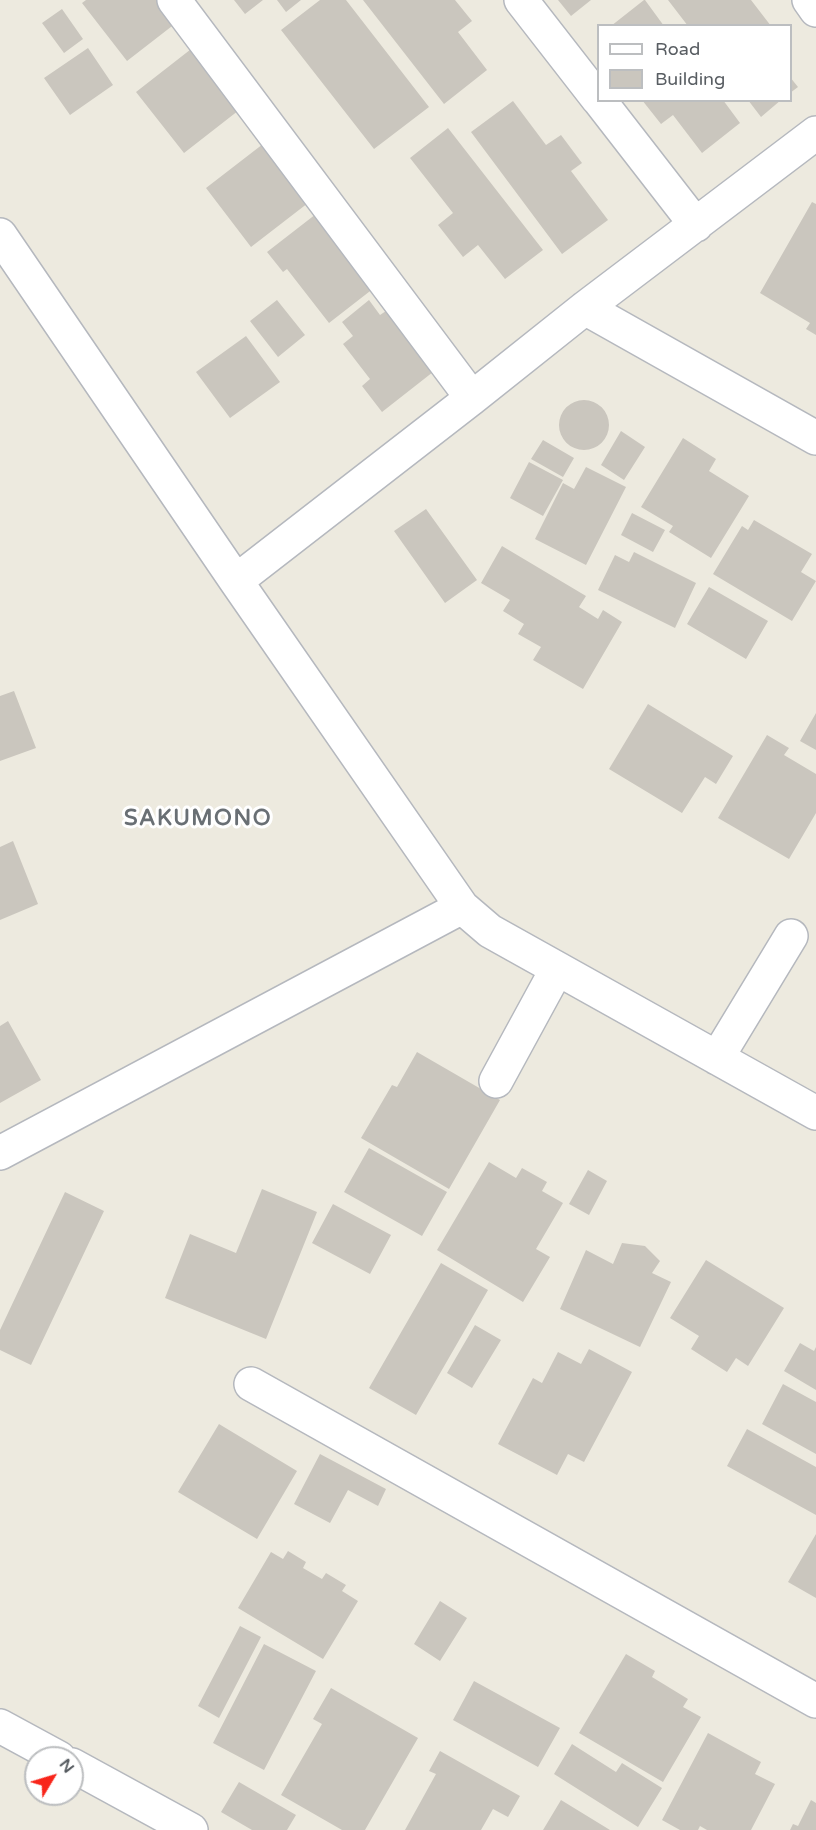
<!DOCTYPE html>
<html>
<head>
<meta charset="utf-8">
<style>
	body { margin:0 }
	#map { position:relative; width:816px; height:1830px; overflow:hidden; background:#edeadf; font-family:"Varela Round",sans-serif }
	canvas { display:block }
	.legend { position:absolute; left:597px; top:24px; width:195px; height:78px; box-sizing:border-box; background:#fff; border:2px solid #bcbec0; margin:0; padding:8px 10px; list-style:none; font-size:18px; color:#585d62 }
	.legend li { display:flex; align-items:center; gap:12px; height:30px }
	.legend b { width:30px; border:2px solid #bcbec0 }
	.north { position:absolute; left:24px; top:1746px; width:60px; height:60px; box-sizing:border-box; background:#fff; border:2px solid #bcbec0; border-radius:50%; rotate:52deg; font-size:16px; font-weight:700; line-height:24px; text-align:center; color:#585d62 }
	.north::after { content:''; display:block; margin:auto; width:21px; height:27px; background:#f8251a; clip-path:polygon(50% 0,100% 100%,50% 72%,0 100%) }
</style>
</head>
<body>
<div id="map">
<canvas width="816" height="1830"></canvas>
<ul class="legend">
<li><b style="height:8px;background:#fff"></b>Road</li>
<li><b style="height:16px;background:#cac6be"></b>Building</li>
</ul>
<div class="north">N</div>
</div>
<script>
const context = document.querySelector('canvas').getContext('2d');
context.lineJoin = 'round';
function fill(path, color) { context.fillStyle = color; context.fill(path, 'evenodd'); }
function strokePath(path, color, width, dash) { context.strokeStyle = color; context.lineWidth = width; context.lineCap = dash ? 'butt' : 'round'; context.setLineDash(dash || []); context.stroke(path); }
function label(font, color, halo, rows, align = 'center') {
  context.font = font + ' "Varela Round",sans-serif'; context.lineWidth = 6; context.setLineDash([]); context.textBaseline = 'middle'; context.strokeStyle = halo; context.fillStyle = color; for (const [text, x, y, turn = 0] of rows) {
    context.save(); context.translate(x, y); context.rotate((+turn || 0) * Math.PI / 180); context.textAlign = isNaN(turn) ? turn : align; if (halo) context.strokeText(text, 0, 0); context.fillText(text, 0, 0); context.restore();
  }
}
const building = new Path2D(`
	M 86,0 L 158,0 L 176,23 L 127,61 L 82,3 Z
	M 234,0 L 263,0 L 245,14 Z
	M 277,0 L 301,0 L 286,12 Z
	M 320,0 L 346,0 L 429,107 L 374,149 L 281,30 Z
	M 363,0 L 455,0 L 472,21 L 458,32 L 487,70 L 444,104 Z
	M 558,0 L 591,0 L 571,16 Z
	M 645,0 L 664,26 L 611,26 L 644,0 Z
	M 668,0 L 751,0 L 771,26 L 688,26 Z
	M 62,9 L 83,39 L 64,53 L 42,23 Z
	M 195,46 L 243,107 L 184,153 L 136,92 Z
	M 88,48 L 113,85 L 70,115 L 44,78 Z
	M 790,77 L 798,87 L 790,93 Z
	M 642,100 L 723,100 L 740,123 L 702,153 L 673,115 L 661,124 Z
	M 748,100 L 781,100 L 761,117 Z
	M 513,101 L 546,145 L 561,135 L 582,163 L 571,171 L 608,220 L 562,254 L 471,132 Z
	M 448,128 L 543,250 L 505,279 L 478,245 L 463,257 L 438,225 L 453,213 L 410,158 Z
	M 263,144 L 308,203 L 251,247 L 206,188 Z
	M 812,202 L 816,204 L 816,335 L 806,329 L 810,323 L 760,293 Z
	M 316,214 L 383,281 L 329,323 L 287,269 L 283,272 L 267,252 Z
	M 277,300 L 305,335 L 278,357 L 250,321 Z
	M 369,300 L 380,315 L 386,311 L 433,372 L 382,412 L 362,386 L 370,379 L 343,344 L 353,336 L 342,322 Z
	M 246,336 L 280,382 L 230,418 L 196,372 Z
	M559 425a25 25 0 1 1 50 0a25 25 0 1 1-50 0Z
	M 621,431 L 645,447 L 624,480 L 601,465 Z
	M 683,438 L 716,459 L 709,471 L 749,496 L 711,558 L 669,532 L 673,526 L 641,507 Z
	M 543,440 L 574,458 L 563,477 L 531,459 Z
	M 529,462 L 563,480 L 543,516 L 510,498 Z
	M 586,467 L 626,487 L 586,565 L 535,539 L 563,483 L 574,489 Z
	M 426,509 L 477,580 L 445,603 L 394,531 Z
	M 632,513 L 665,530 L 653,552 L 621,535 Z
	M 754,520 L 812,554 L 801,572 L 816,581 L 792,621 L 713,574 L 742,526 L 748,530 Z
	M 502,546 L 586,596 L 579,607 L 598,619 L 603,610 L 622,622 L 583,689 L 533,660 L 541,647 L 518,634 L 524,624 L 503,611 L 510,600 L 481,583 Z
	M 634,552 L 696,583 L 675,628 L 598,590 L 615,555 L 629,562 Z
	M 709,587 L 768,621 L 746,659 L 687,624 Z
	M 14,691 L 36,748 L 0,761 L 0,696 Z
	M 648,704 L 733,756 L 716,784 L 705,777 L 682,813 L 609,769 Z
	M 816,713 L 816,750 L 800,741 Z
	M 767,735 L 789,748 L 784,755 L 816,774 L 816,813 L 789,859 L 718,818 Z
	M 13,841 L 38,904 L 0,920 L 0,847 Z
	M 8,1021 L 41,1080 L 0,1103 L 0,1026 Z
	M 417,1052 L 500,1100 L 449,1189 L 361,1138 L 392,1085 L 397,1087 Z
	M 369,1148 L 447,1192 L 422,1236 L 344,1192 Z
	M 489,1162 L 516,1178 L 522,1168 L 547,1182 L 542,1191 L 563,1203 L 536,1249 L 550,1257 L 523,1302 L 437,1250 Z
	M 588,1170 L 607,1181 L 589,1215 L 569,1204 Z
	M 262,1189 L 317,1212 L 266,1339 L 165,1298 L 190,1234 L 236,1253 Z
	M 65,1192 L 104,1211 L 31,1365 L 0,1350 L 0,1330 Z
	M 333,1204 L 391,1235 L 370,1274 L 312,1243 Z
	M 622,1243 L 645,1246 L 660,1261 L 652,1273 L 671,1282 L 640,1347 L 560,1309 L 586,1250 L 613,1264 Z
	M 706,1260 L 784,1308 L 748,1366 L 736,1358 L 727,1372 L 691,1349 L 699,1336 L 670,1318 Z
	M 441,1263 L 488,1290 L 416,1415 L 369,1388 Z
	M 475,1325 L 501,1340 L 472,1388 L 447,1373 Z
	M 800,1343 L 814,1351 L 816,1347 L 816,1390 L 784,1371 Z
	M 589,1349 L 632,1372 L 584,1462 L 568,1454 L 557,1475 L 498,1444 L 533,1378 L 542,1383 L 558,1352 L 581,1364 Z
	M 783,1384 L 816,1402 L 816,1454 L 762,1424 Z
	M 219,1424 L 297,1471 L 257,1539 L 178,1492 Z
	M 747,1429 L 816,1467 L 816,1515 L 727,1466 Z
	M 320,1454 L 386,1489 L 378,1506 L 348,1490 L 330,1523 L 294,1504 Z
	M 816,1534 L 816,1598 L 788,1582 Z
	M 288,1551 L 306,1562 L 303,1568 L 322,1579 L 326,1573 L 346,1585 L 342,1591 L 358,1601 L 323,1659 L 238,1608 L 271,1552 L 283,1559 Z
	M 440,1601 L 467,1618 L 440,1661 L 414,1644 Z
	M 240,1626 L 261,1637 L 219,1718 L 198,1706 Z
	M 264,1644 L 316,1671 L 264,1770 L 213,1743 Z
	M 626,1654 L 655,1671 L 652,1677 L 688,1699 L 683,1707 L 701,1717 L 663,1782 L 579,1733 Z
	M 474,1681 L 560,1728 L 538,1767 L 453,1720 Z
	M 331,1688 L 418,1738 L 365,1830 L 342,1830 L 281,1795 L 322,1724 L 313,1719 Z
	M 708,1733 L 761,1762 L 755,1774 L 775,1784 L 751,1830 L 707,1830 L 700,1826 L 698,1830 L 680,1830 L 662,1820 Z
	M 572,1744 L 616,1772 L 622,1763 L 662,1788 L 638,1827 L 554,1774 Z
	M 440,1751 L 520,1796 L 508,1817 L 493,1809 L 481,1830 L 405,1830 L 436,1774 L 429,1771 Z
	M 239,1782 L 296,1815 L 287,1830 L 252,1830 L 221,1812 Z
	M 561,1800 L 610,1830 L 543,1830 Z
	M 811,1800 L 816,1803 L 816,1830 L 790,1830 L 793,1824 L 798,1826 Z`);
const minor = new Path2D(`
	M 174,0 L 472,398
	M 521,0 L 598,99
	M 809,0 L 816,10
	M 599,100 L 696,225
	M 0,235 L 236,581 L 462,907 L 490,931 L 816,1113
	M 585,308 L 816,438
	M 236,581 L 472,398 L 585,308 L 816,133
	M 717,1058 L 791,936
	M 496,1081 L 557,969
	M 0,1153 L 462,907
	M 251,1384 L 816,1701
	M 0,1726 L 59,1758
	M 72,1765 L 191,1830`);
const districtNames = [
	["SAKUMONO",198,819]
];
fill(building, '#cac6be');
strokePath(minor, '#b5b8be', 36);
strokePath(minor, '#fff', 33);
context.letterSpacing = '1.5px';
label('bold 22px', '#696f74', '#fff', districtNames);
context.letterSpacing = '0px';
</script>
</body>
</html>
